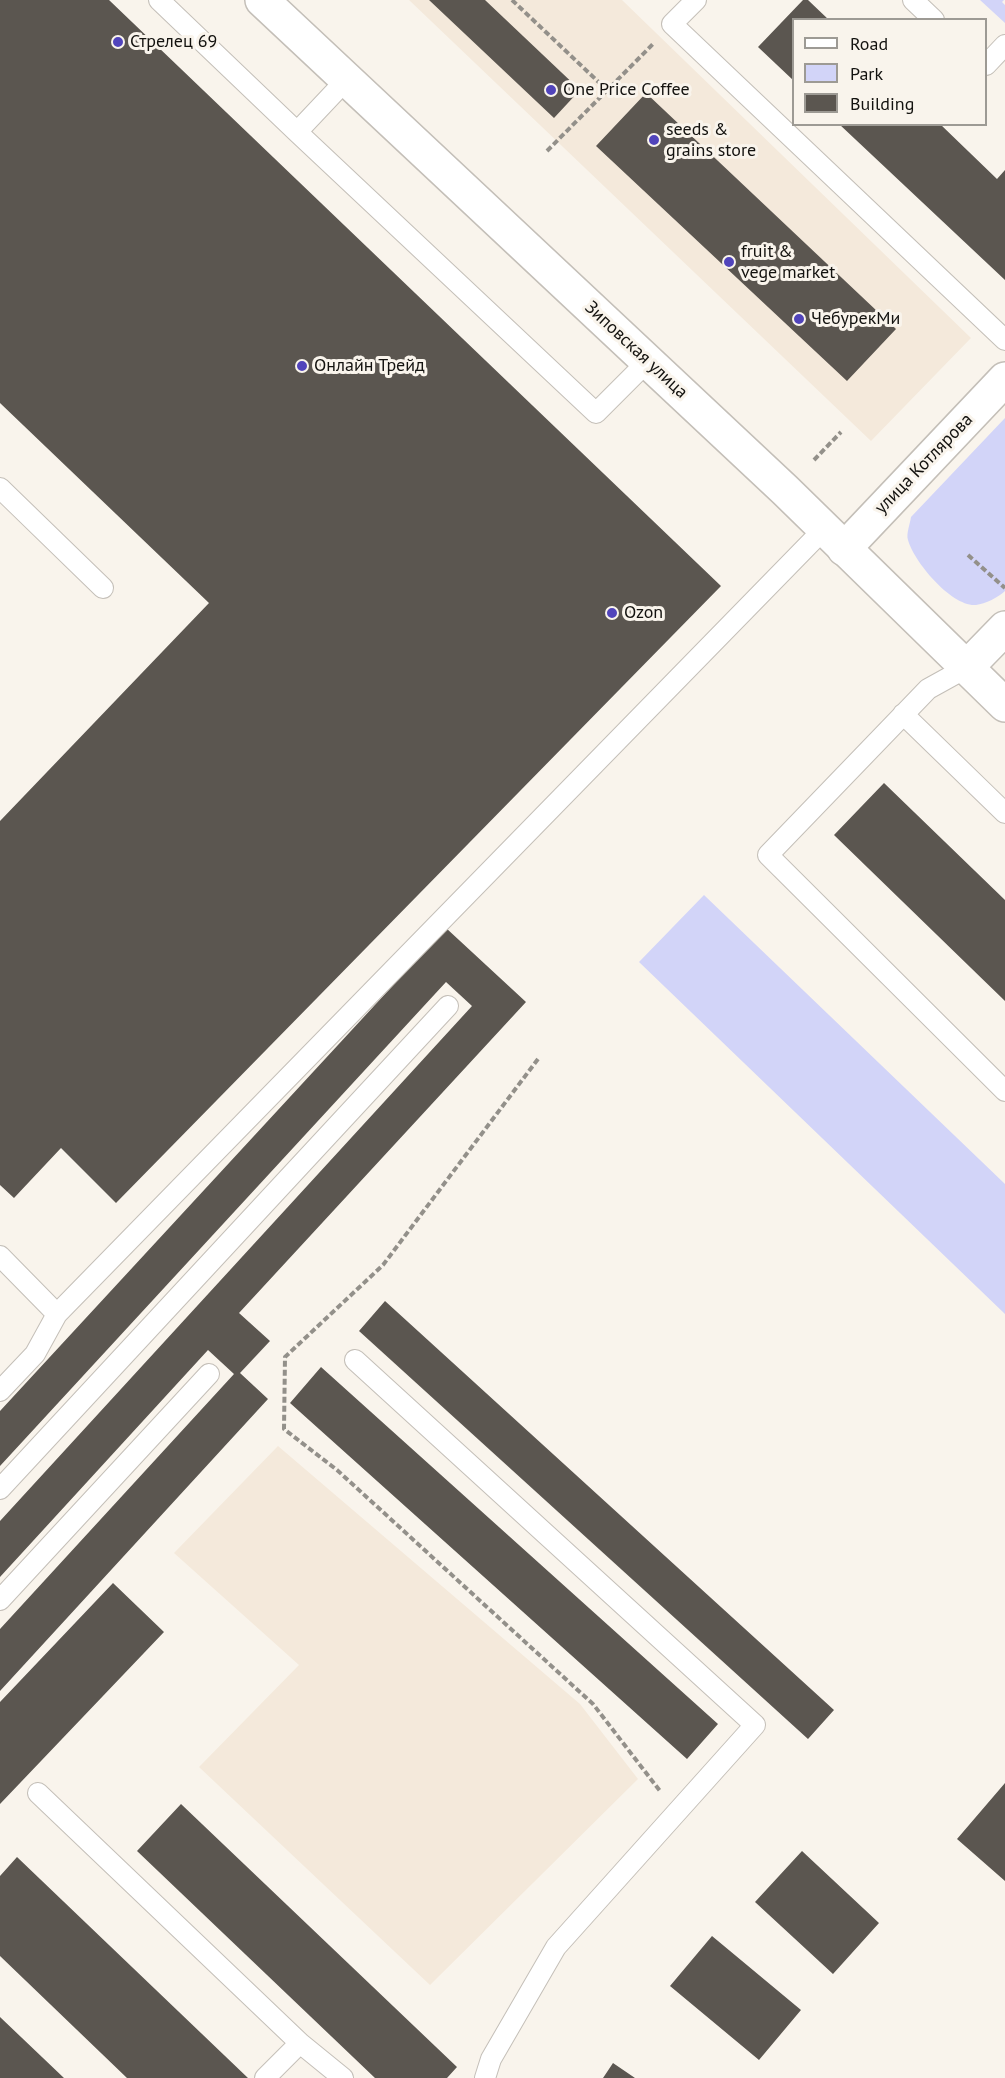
<!DOCTYPE html>
<html>
<head>
<meta charset="utf-8">
<style>
	body { margin:0 }
	#map { position:relative; width:1005px; height:2078px; overflow:hidden; background:#f9f4ec; font-family:"PT Sans",sans-serif }
	canvas { display:block }
	.legend { position:absolute; left:792px; top:18px; width:195px; height:108px; box-sizing:border-box; background:#f9f4ec; border:2px solid #9d9a94; margin:0; padding:8px 10px; list-style:none; font-size:18px; color:#13120f }
	.legend li { display:flex; align-items:center; gap:12px; height:30px }
	.legend b { width:30px; border:2px solid #9d9a94 }
</style>
</head>
<body>
<div id="map">
<canvas width="1005" height="2078"></canvas>
<ul class="legend">
<li><b style="height:8px;background:#fff"></b>Road</li>
<li><b style="height:16px;background:#d2d4f8"></b>Park</li>
<li><b style="height:16px;background:#5b5650"></b>Building</li>
</ul>
</div>
<script>
const context = document.querySelector('canvas').getContext('2d');
context.lineJoin = 'round';
function fill(path, color) { context.fillStyle = color; context.fill(path, 'evenodd'); }
function strokePath(path, color, width, dash) { context.strokeStyle = color; context.lineWidth = width; context.lineCap = dash ? 'butt' : 'round'; context.setLineDash(dash || []); context.stroke(path); }
function label(font, color, halo, rows, align = 'center') {
  context.font = font + ' "PT Sans",sans-serif'; context.lineWidth = 6; context.setLineDash([]); context.textBaseline = 'middle'; context.strokeStyle = halo; context.fillStyle = color; for (const [text, x, y, turn = 0] of rows) {
    context.save(); context.translate(x, y); context.rotate((+turn || 0) * Math.PI / 180); context.textAlign = isNaN(turn) ? turn : align; if (halo) context.strokeText(text, 0, 0); context.fillText(text, 0, 0); context.restore();
  }
}
const built = new Path2D(`
	M 409,0 L 622,0 L 971,338 L 871,441 Z
	M 278,1446 L 580,1704 L 638,1779 L 430,1985 L 199,1767 L 299,1665 L 174,1553 Z`);
const green = new Path2D(`
	M 980,0 L 1004,0 L 1002,2 L 1005,5 L 1005,23 Z
	M 1005,418 L 1005,591 C 999,597 985,604 976,605 C 952,607 914,562 908,540 C 906,534 910,524 911,517 Z
	M 704,895 L 1005,1184 L 1005,1314 L 639,962 Z`);
const building = new Path2D(`
	M 0,0 L 109,0 L 721,586 L 116,1203 L 61,1148 L 14,1198 L 0,1185 L 0,821 L 209,603 L 0,403 Z
	M 429,0 L 485,0 L 580,90 L 554,118 Z
	M 803,0 L 808,0 L 829,20 L 794,20 L 794,81 L 758,47 Z
	M 646,93 L 896,329 L 847,381 L 596,146 Z
	M 839,124 L 940,124 L 997,179 L 1005,170 L 1005,280 Z
	M 884,783 L 1005,900 L 1005,1001 L 834,835 Z
	M 446,928 L 526,1002 L 239,1313 L 270,1341 L 240,1373 L 268,1399 L 0,1691 L 0,1629 L 234,1374 L 208,1350 L 0,1577 L 0,1521 L 472,1006 L 446,982 L 0,1466 L 0,1411 Z
	M 385,1301 L 834,1710 L 808,1739 L 359,1331 Z
	M 321,1367 L 718,1724 L 687,1759 L 290,1403 Z
	M 113,1583 L 164,1632 L 0,1804 L 0,1702 Z
	M 1005,1783 L 1005,1881 L 957,1839 Z
	M 181,1804 L 457,2067 L 447,2078 L 375,2078 L 137,1851 Z
	M 802,1851 L 879,1923 L 833,1974 L 755,1902 Z
	M 17,1857 L 248,2078 L 127,2078 L 0,1956 L 0,1876 Z
	M 712,1936 L 801,2010 L 759,2060 L 670,1986 Z
	M 0,2017 L 64,2078 L 0,2078 Z
	M 613,2063 L 635,2078 L 603,2078 Z`);
const path = new Path2D(`
	M 512,0 L 607,90
	M 547,151 L 654,43
	M 814,460 L 841,432
	M 968,555 L 1005,588
	M 538,1059 L 383,1265 L 285,1357 L 284,1429 L 337,1470 L 593,1704 L 660,1791`);
const lane = new Path2D(`
	M 159,0 L 297,132 L 596,413 L 648,361
	M 696,0 L 672,24 L 1005,340
	M 913,0 L 934,20
	M 986,65 L 1005,45
	M 297,132 L 347,79
	M 0,488 L 103,588
	M 966,668 L 928,689 L 768,855 L 1005,1091
	M 903,714 L 1005,813
	M 0,1256 L 57,1314
	M 355,1360 L 755,1725 L 556,1947 L 491,2059 L 485,2078
	M 0,1391 L 35,1354 L 57,1314 L 824,529
	M 0,1489 L 448,1006
	M 0,1600 L 209,1374
	M 38,1793 L 300,2043
	M 265,2078 L 300,2043 L 343,2078`);
const street = new Path2D(`
	M 844,549 L 1005,379
	M 966,668 L 1005,628`);
const secondary = new Path2D(`
	M 262,0 L 785,490 L 1005,705`);
const markers = [
	[118,42,6,"#5144bb"],
	[551,90,6,"#5144bb"],
	[654,140,6,"#5144bb"],
	[729,262,6,"#5144bb"],
	[799,319,6,"#5144bb"],
	[302,366,6,"#5144bb"],
	[612,613,6,"#5144bb"]
];
const poiNames = [
	["Стрелец 69",130,42],
	["One Price Coffee",563,90],
	["seeds &",666,130],
	["grains store",666,151],
	["fruit &",741,252],
	["vege market",741,273],
	["ЧебурекМи",811,319],
	["Онлайн Трейд",314,366],
	["Ozon",624,613]
];
const streetNames = [
	["Зиповская улица",636,350,43],
	["улица Котлярова",924,464,-46]
];
fill(built, '#f4e9db');
fill(green, '#d2d4f8');
fill(building, '#5b5650');
strokePath(lane, '#c4bfb8', 22);
strokePath(street, '#c4bfb8', 36);
strokePath(secondary, '#c4bfb8', 36);
strokePath(path, '#93908a', 4, [6, 3]);
strokePath(lane, '#fff', 20);
strokePath(street, '#fff', 33);
strokePath(secondary, '#fff', 33);
for (const [x, y, r, color] of markers) { const dot = new Path2D(); dot.arc(x, y, r, 0, 2 * Math.PI); context.fillStyle = color; context.fill(dot); strokePath(dot, '#f9f4ec', 2); }
label('18px', '#13120f', '#f9f4ec', poiNames, 'left');
label('18px', '#13120f', '#f9f4ec', streetNames);
</script>
</body>
</html>
